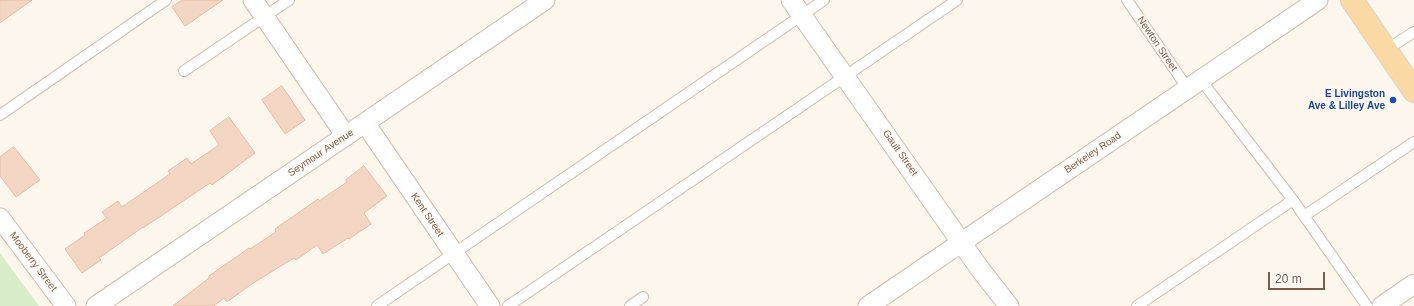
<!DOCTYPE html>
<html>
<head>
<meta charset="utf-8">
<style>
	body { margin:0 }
	#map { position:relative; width:1414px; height:306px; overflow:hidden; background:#fdf6ec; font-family:Arial,sans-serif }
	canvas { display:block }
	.scale { position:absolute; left:1268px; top:272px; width:57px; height:18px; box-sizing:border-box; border:2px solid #7a5c4d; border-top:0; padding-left:5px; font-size:12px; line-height:14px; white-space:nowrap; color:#7a5c4d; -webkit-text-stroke:3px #fffaf3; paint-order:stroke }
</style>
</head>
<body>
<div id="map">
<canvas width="1414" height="306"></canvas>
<div class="scale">20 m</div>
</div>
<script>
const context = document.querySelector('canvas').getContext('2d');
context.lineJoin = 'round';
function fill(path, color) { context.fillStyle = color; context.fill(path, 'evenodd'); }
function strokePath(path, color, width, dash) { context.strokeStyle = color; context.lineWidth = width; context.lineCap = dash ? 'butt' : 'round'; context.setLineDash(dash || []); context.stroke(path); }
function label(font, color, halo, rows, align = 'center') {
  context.font = font + ' Arial,sans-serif'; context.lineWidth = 3.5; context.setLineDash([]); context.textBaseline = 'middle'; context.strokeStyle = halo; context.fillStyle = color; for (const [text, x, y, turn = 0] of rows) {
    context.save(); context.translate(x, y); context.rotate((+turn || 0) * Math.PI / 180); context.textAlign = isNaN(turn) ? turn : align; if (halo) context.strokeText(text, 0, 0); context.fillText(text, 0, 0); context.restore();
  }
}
const green = new Path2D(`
	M 0,253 L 39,306 L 0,306 Z`);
const building = new Path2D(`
	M 0,0 L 32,0 L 0,23 Z
	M 183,0 L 223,0 L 185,26 L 172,7 Z
	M 282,86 L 305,120 L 285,134 L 262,100 Z
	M 229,117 L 255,153 L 212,185 L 210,183 L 143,228 L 143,227 L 99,258 L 101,260 L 82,273 L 65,249 L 85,235 L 84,233 L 107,218 L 102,212 L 118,201 L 122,207 L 170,174 L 168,171 L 187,158 L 191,164 L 219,145 L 210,131 Z
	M 14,147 L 40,180 L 16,197 L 0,176 L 0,157 Z
	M 364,166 L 387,196 L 364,213 L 371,224 L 349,239 L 348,238 L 323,254 L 317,245 L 296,260 L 294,258 L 250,285 L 227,302 L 224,298 L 214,306 L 173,306 L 209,278 L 209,276 L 249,248 L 250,249 L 276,232 L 275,229 L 318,199 L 319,201 L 347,182 L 346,180 Z`);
const service = new Path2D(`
	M 1127,0 L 1188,89
	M 1386,50 L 1414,32
	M 184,71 L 289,0
	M 0,115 L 166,0
	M 1293,200 L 1367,306
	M 1304,216 L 1414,142
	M 377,306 L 824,0
	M 508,306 L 957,0
	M 630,306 L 643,297
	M 1137,306 L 1293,200 L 1201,80`);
const minor = new Path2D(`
	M 253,0 L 346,136
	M 791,0 L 980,269 L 1009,306
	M 365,123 L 490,306
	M 0,218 L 66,306
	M 96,306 L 545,0
	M 868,306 L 1318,0
	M 1382,306 L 1414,284`);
const primary = new Path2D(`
	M 1352,0 L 1414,91`);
const markers = [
	[1393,100,4,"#1a4fb4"]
];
const streetNames = [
	["Newton Street",1157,44,56],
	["Seymour Avenue",321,153,-34],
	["Gault Street",900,153,55],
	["Berkeley Road",1093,153,-34],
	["Kent Street",427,215,56],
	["Mooberry Street",33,262,53]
];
const transitNames = [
	["E Livingston",1385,94],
	["Ave & Lilley Ave",1385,106]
];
fill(green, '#d8ecc9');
fill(building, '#f3d5c3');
strokePath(building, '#e6bba3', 1);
strokePath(service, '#d1beb0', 12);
strokePath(minor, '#d1beb0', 21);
strokePath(primary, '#dad1cd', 24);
strokePath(service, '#fff', 10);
strokePath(minor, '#fff', 19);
strokePath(primary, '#fbd9a5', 22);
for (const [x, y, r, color] of markers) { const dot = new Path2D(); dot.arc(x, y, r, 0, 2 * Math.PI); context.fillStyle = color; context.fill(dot); strokePath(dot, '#fffaf3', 1.5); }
label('10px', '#7a5c4d', '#fffaf3', streetNames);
label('bold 10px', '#164399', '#fffaf3', transitNames, 'right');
</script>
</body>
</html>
